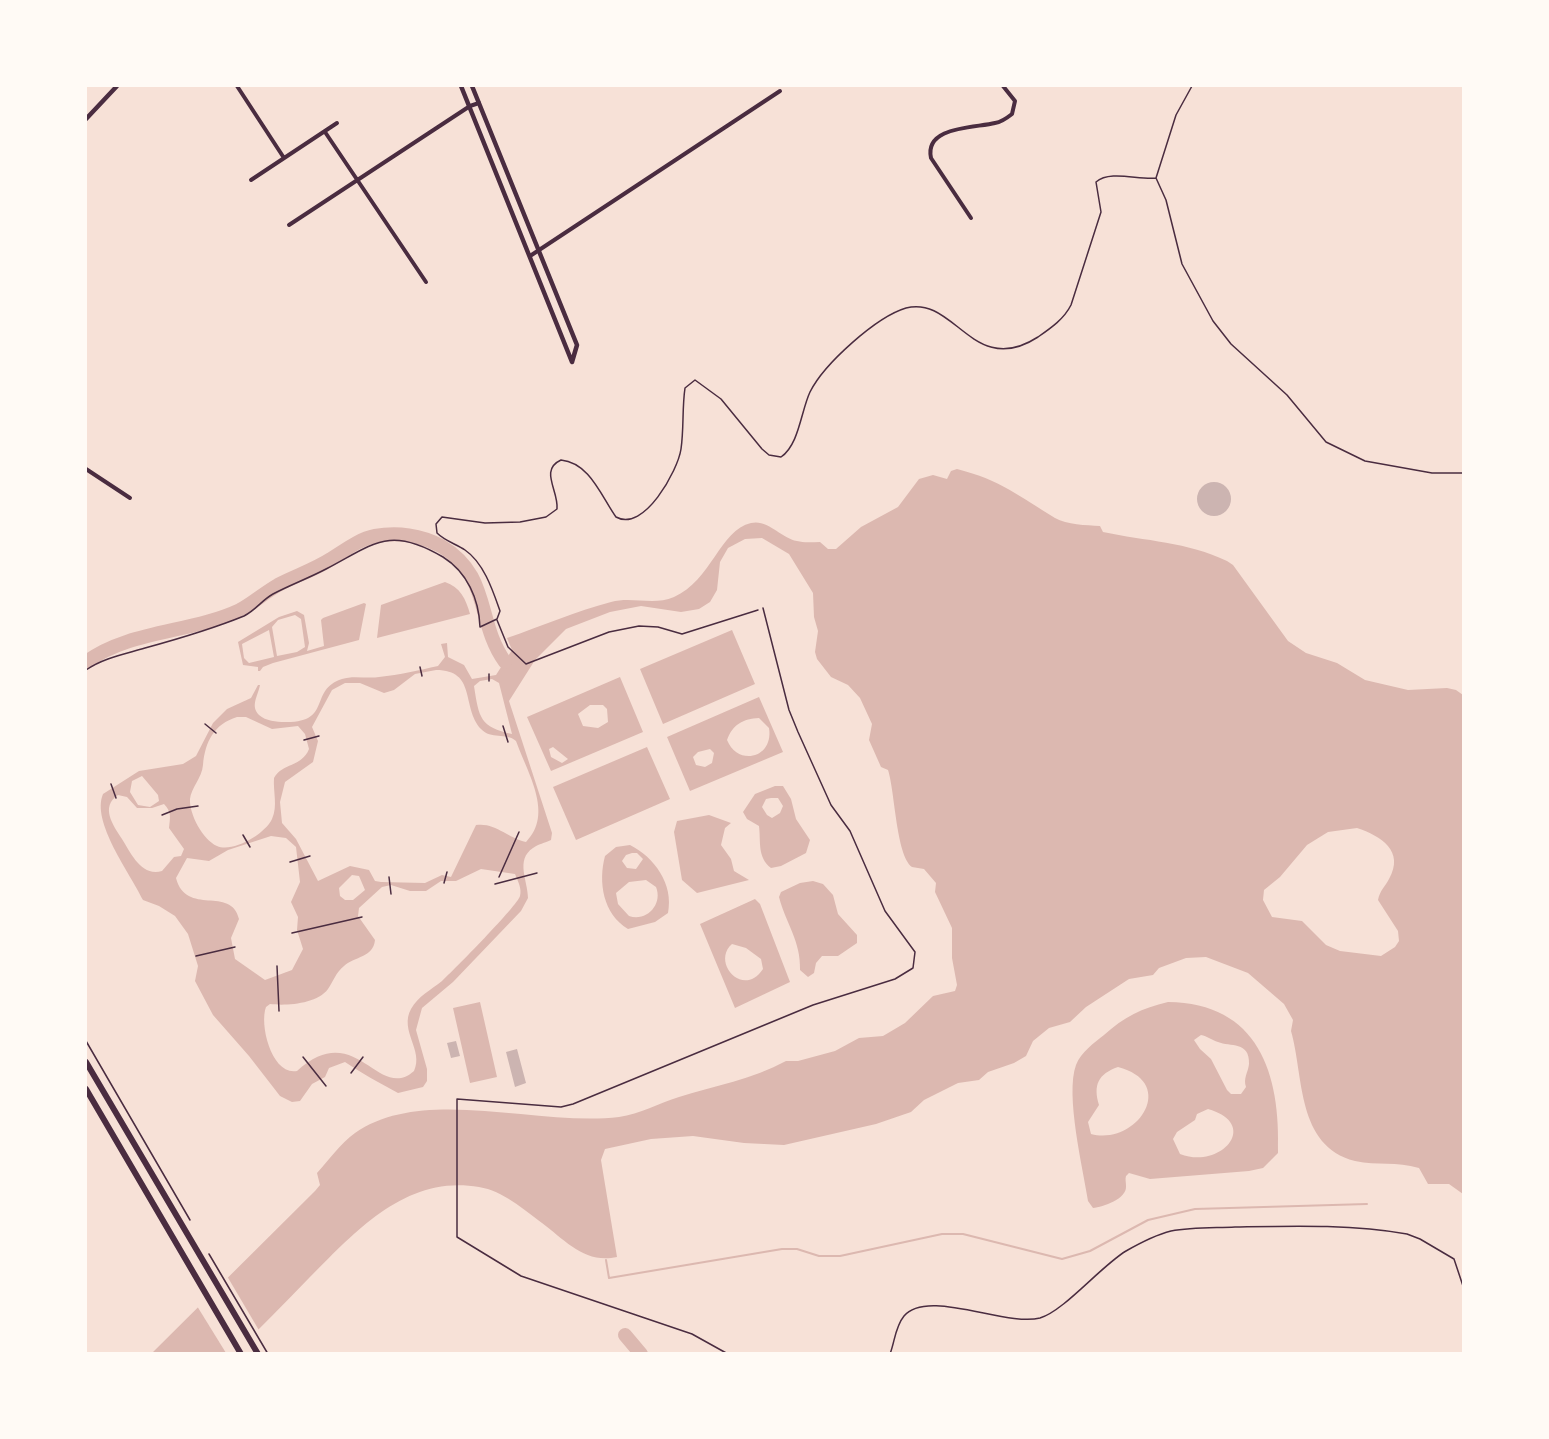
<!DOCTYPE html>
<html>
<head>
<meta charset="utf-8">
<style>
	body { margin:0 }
	#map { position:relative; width:1549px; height:1439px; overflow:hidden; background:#f7e1d7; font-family:Mulish,sans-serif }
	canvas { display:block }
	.frame { position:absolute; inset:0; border:87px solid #fffaf5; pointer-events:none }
</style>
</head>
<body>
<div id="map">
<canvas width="1549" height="1439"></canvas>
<div class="frame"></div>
</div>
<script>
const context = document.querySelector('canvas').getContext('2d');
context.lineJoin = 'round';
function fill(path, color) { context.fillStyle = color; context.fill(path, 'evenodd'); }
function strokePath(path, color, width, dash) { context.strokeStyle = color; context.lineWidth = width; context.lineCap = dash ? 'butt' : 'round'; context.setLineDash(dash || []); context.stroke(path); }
const water = new Path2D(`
	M 957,469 C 1001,480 1020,497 1055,518 C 1067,525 1086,525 1100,526 L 1103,532 C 1145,541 1188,542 1227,561 L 1233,565 L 1288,641 L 1306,653 L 1337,663 L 1365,680 L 1408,690 L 1447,688 L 1456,690 L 1463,695 L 1463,1194 L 1449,1184 L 1428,1184 L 1419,1168 C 1396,1161 1378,1166 1355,1161 C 1296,1146 1304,1076 1291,1031 L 1293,1020 L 1284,1004 L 1248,973 L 1206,957 L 1186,958 L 1159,968 L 1153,975 L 1129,979 L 1086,1007 L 1070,1022 L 1049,1028 L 1033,1041 L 1026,1056 L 1014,1063 L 988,1072 L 979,1080 L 958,1083 L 924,1100 L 911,1112 L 876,1124 L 784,1145 L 744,1143 L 693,1136 L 651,1139 L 605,1149 L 601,1160 L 617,1257 C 585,1264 566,1241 542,1223 C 523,1209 503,1191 479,1187 C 406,1174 355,1232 309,1278 C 285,1303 260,1328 235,1353 L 152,1353 L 315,1191 L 320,1185 L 317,1173 C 329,1160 340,1144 355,1133 C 423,1085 539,1127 619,1117 C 640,1114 659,1103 679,1097 C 714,1086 753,1079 786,1061 L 798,1061 L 835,1051 L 859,1038 L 883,1036 L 905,1023 L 933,996 L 955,991 L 957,985 L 952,958 L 952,928 L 935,892 L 936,883 L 924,869 L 912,867 C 896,855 895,791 888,770 L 881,767 L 869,740 L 872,724 L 860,698 L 848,685 L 831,677 L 817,659 L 815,652 L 818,631 L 814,617 L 813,593 L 789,554 L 762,538 L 745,539 L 728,548 L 720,562 L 717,590 L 710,602 L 699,609 L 681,612 L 641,606 L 610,612 L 566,629 L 535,660 L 509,701 L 552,833 L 551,840 C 545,843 538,844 533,848 C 515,860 528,881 528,898 L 521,911 L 453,982 L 422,1008 L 416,1030 L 427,1069 L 427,1081 L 423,1087 L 398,1093 C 380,1083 361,1073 345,1062 L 329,1068 L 325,1077 L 312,1084 L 300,1101 L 292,1102 L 280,1096 L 249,1056 L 213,1015 L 195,981 L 198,966 L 188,934 L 175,916 L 159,906 L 143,900 C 130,873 91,822 103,794 L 139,771 L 183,764 L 196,756 L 213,723 L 227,709 L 251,698 L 258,685 L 260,685 C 258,696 250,706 259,715 C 266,721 276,722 285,722 C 333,723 308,690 342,679 C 353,675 368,679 379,677 C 400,675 419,670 438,666 L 445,657 L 441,644 L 447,643 L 448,657 L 464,665 L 472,679 L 496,675 L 512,650 L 507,638 C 542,626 576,611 611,602 C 632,596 653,606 674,597 C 711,581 720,530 751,523 C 768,519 781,538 797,541 C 804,543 812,542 820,542 L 828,549 L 836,549 L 861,527 L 898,507 L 919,479 L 933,475 L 947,479 L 951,471 ZM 436,670 C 477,670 461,707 481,729 C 491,740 506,732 516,741 C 528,774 554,814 526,842 C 508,838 495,822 476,825 L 451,877 L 442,875 L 425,883 L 381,882 L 375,881 L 369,870 L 350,866 L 318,881 L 296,839 L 282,823 L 280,802 L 285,782 L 313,762 L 318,741 L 312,727 L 332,690 L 345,683 L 360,683 L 384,693 L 394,690 L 415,674 ZM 492,679 L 499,683 L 512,734 C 480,727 479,718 474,686 L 480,681 ZM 237,717 L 246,717 L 272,729 L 298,726 L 305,734 L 309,749 C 302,767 282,763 274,778 C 273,792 278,806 272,819 C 265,834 233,853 217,846 C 203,840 189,814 190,799 C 191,788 202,778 203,765 C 205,742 214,724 237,717 ZM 142,776 L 158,795 L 159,801 L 150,807 L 138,805 L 130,792 L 132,781 ZM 118,795 L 127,797 L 137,808 L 152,808 L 164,804 C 172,812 170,818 169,828 L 184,849 L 181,856 L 174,857 L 162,871 C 141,877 131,853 122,839 C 113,825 100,807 118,795 ZM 1357,828 C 1381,836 1405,851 1389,879 C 1385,887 1380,890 1378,900 L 1398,931 L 1399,941 L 1395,947 L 1381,956 L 1340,951 L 1326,945 L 1302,921 L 1272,917 L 1263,900 L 1264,890 L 1280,877 L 1307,845 L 1328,832 ZM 271,836 L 286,838 L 296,847 L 300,882 L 291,902 L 298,917 L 297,930 L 303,949 L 292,970 L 265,980 L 235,959 L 231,938 L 239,919 C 231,885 186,917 176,878 L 187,858 L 209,861 L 228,850 ZM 481,869 L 515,874 C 518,881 522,889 520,896 C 518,905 453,971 442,981 C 431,990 418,996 411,1009 C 399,1031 424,1050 414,1071 C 378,1103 356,1017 297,1071 C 272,1076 259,1025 266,1007 L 270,1004 C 286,1006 317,1004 328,989 C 333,982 336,972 344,966 C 355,956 373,958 375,940 L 358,916 L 359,908 L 382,887 L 391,885 L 410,891 L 426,891 L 441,881 L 456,881 ZM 352,875 L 359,876 L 365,890 L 353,900 L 345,900 L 340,896 L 339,888 Z
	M 445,582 C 460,587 466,599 470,614 L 377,638 L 381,605 Z
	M 364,603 L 366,604 L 359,640 L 273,663 L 263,667 L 260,671 L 258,671 L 258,667 L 243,665 L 238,642 L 279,617 L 297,611 L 304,615 L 309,643 L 307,651 L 324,646 L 321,620 L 323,618 ZM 295,615 L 301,619 L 305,647 L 297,652 L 277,656 L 272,627 L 278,620 ZM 269,630 L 274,657 L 249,663 L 244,658 L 242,644 Z
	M 732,630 L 755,684 L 663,724 L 640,669 Z
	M 620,677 L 643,732 L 551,771 L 527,717 ZM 603,705 L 607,709 L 608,722 L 598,728 L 583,726 L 578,714 L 590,705 ZM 553,747 L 568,759 L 562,763 L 551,757 L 549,749 Z
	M 759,697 L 783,752 L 690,791 L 667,737 ZM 759,718 L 769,728 C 774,758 738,767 727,740 C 733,724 743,719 759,718 ZM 710,749 L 714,753 L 712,763 L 705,767 L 696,765 L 693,757 L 698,752 Z
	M 647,747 L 670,799 L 576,840 L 553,787 Z
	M 775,786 L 783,786 L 791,799 L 796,819 L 810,840 L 806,853 L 781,866 L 771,868 C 757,857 761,842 759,826 L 747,819 L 743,812 L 755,794 ZM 771,798 L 778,798 L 783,806 L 780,813 L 772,818 L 767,815 L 762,807 L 766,799 Z
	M 709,815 L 731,823 L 725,828 L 721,845 L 731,859 L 734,871 L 749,880 L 697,893 L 682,880 L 674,832 L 677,821 Z
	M 630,845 C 654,857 674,884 668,913 L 655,922 L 628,929 C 603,914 598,882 605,856 L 616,847 ZM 632,853 L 637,853 L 643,859 L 636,869 L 627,868 L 622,861 L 626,855 ZM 646,880 L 656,887 C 663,904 647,922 629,916 L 618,904 L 616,893 L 629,882 Z
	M 813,881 L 823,884 L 833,895 L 838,914 L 857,935 L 857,943 L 838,956 L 822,956 L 816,963 L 814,973 L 808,977 L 800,970 C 801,941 786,924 779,897 L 781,892 L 800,883 Z
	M 755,899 L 760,904 L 790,982 L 735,1008 L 700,924 ZM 732,944 L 746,948 L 761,959 L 763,969 C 743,999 711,962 732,944 Z
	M 480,1002 L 497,1077 L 470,1083 L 453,1008 Z
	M 1168,1002 C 1258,1003 1281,1073 1278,1153 L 1263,1168 L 1249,1171 L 1150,1179 L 1129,1173 L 1126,1176 C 1125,1179 1126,1182 1126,1186 C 1127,1199 1103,1207 1093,1208 L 1088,1201 C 1083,1168 1065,1095 1076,1065 C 1081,1052 1094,1043 1104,1035 C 1124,1017 1142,1008 1168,1002 ZM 1201,1035 C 1207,1036 1212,1040 1218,1042 C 1230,1047 1250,1041 1249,1064 C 1248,1073 1243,1078 1246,1087 L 1241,1094 L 1231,1094 L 1227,1090 L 1211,1059 L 1200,1049 L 1194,1040 ZM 1118,1067 C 1179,1083 1137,1146 1091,1134 L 1088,1122 L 1099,1105 C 1093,1085 1098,1074 1118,1067 ZM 1208,1109 C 1261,1124 1221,1170 1180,1154 L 1173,1139 L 1177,1132 L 1195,1120 L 1197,1114 Z`);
const pier = new Path2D(`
	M 227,1276 L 260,1332 L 240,1354 L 226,1353 L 197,1306 Z`);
const stream = new Path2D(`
	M 606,1260 L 609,1278 L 782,1249 L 797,1249 L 819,1256 L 840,1256 L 942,1234 L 963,1234 L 1062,1259 L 1090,1251 L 1148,1220 L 1195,1209 L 1367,1204`);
const river = new Path2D(`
	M 86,662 C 130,630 191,633 240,610 C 253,603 264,593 278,585 C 295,576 314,570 331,559 C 344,551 359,539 375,536 C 397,532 421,535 441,546 C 491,575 476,622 505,662
	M 625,1335 L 641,1354`);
const building = new Path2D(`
	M1197 499a17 17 0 1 1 34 0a17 17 0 1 1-34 0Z
	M 456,1041 L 460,1056 L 451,1058 L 447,1043 Z
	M 517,1049 L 526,1083 L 515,1087 L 506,1052 Z`);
const path = new Path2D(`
	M 1192,86 L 1176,115 L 1156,178 L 1166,200 L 1182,264 L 1213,321 L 1231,344 L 1287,395 L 1326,442 L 1365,461 L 1432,473 L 1464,473
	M 497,620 L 508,647 L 526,664 L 609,632 L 639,626 L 658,627 L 682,634 L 758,610
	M 420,667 L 422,676
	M 86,670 C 103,658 125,654 145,648 C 178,639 212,629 244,616 C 256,610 262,600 273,594 C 290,585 309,578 326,569 C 374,544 389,525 443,557 C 467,572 479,599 480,627 L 497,619 L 500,611 C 493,591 484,563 465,550 C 456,544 445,541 437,533 L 436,524 L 442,517 L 485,523 L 520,522 L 546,517 L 557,509 C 559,491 539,470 561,460 C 590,463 601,496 616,517 C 644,533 678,470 681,449 C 684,429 682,408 685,388 L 695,380 L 721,399 L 762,449 L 769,455 L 781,457 C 799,445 801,411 810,392 C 824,364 876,317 906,308 C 955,295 973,379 1038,337 C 1051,328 1064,319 1071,305 L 1101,212 L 1096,182 C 1110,170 1138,180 1156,178
	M 489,674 L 489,681
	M 205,724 L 216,733
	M 503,726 L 508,742
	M 304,740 L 319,736
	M 111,784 L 116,798
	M 162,815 L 177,809 L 198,806
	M 243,835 L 250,847
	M 290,862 L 310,856
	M 389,877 L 391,894
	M 499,877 L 519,832
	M 444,883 L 447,872
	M 495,884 L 537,873
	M 292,933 L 362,917
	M 196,956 L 235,947
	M 277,966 L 279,1011
	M 86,1041 L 190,1220
	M 303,1057 L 326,1086
	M 351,1073 L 363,1057
	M 209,1254 L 268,1354`);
const service = new Path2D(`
	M 728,1354 L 692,1334 L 521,1276 L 457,1237 L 457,1099 L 561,1107 L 573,1104 L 813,1005 L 895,979 L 913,968 L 915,952 L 885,911 L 850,831 L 831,805 L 798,732 L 789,710 L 763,608
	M 890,1354 C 895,1341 895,1327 904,1316 C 927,1288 1006,1327 1040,1318 C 1064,1311 1101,1266 1126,1251 C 1140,1243 1155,1235 1171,1231 C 1192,1227 1214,1228 1235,1227 C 1291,1226 1351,1224 1407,1234 L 1420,1239 L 1454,1259 L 1464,1289`);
const minor = new Path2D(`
	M 237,86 L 284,158
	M 325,132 L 426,282
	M 251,180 L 337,123
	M 971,218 L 931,158 C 924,126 975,128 995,123 C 1002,122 1007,118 1012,114 L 1015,101 L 1003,86
	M 289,225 L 470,106 L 479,103
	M 530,256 L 780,91
	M 86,469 L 130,498`);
const tertiary = new Path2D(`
	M 461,86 L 572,362
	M 472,86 L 577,345 L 572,362
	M 86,119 L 117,86`);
const primary = new Path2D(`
	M 86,1062 L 258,1354
	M 86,1089 L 241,1354`);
fill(water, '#dcb8b0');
fill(pier, '#f7e1d7');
strokePath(stream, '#dcb8b0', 2);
strokePath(river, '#dcb8b0', 14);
fill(building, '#ccb4b1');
strokePath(path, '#4a2c40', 1.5);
strokePath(service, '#4a2c40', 1.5);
strokePath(minor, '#4a2c40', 4);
strokePath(tertiary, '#4a2c40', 4.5);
strokePath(primary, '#4a2c40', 6);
</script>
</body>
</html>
